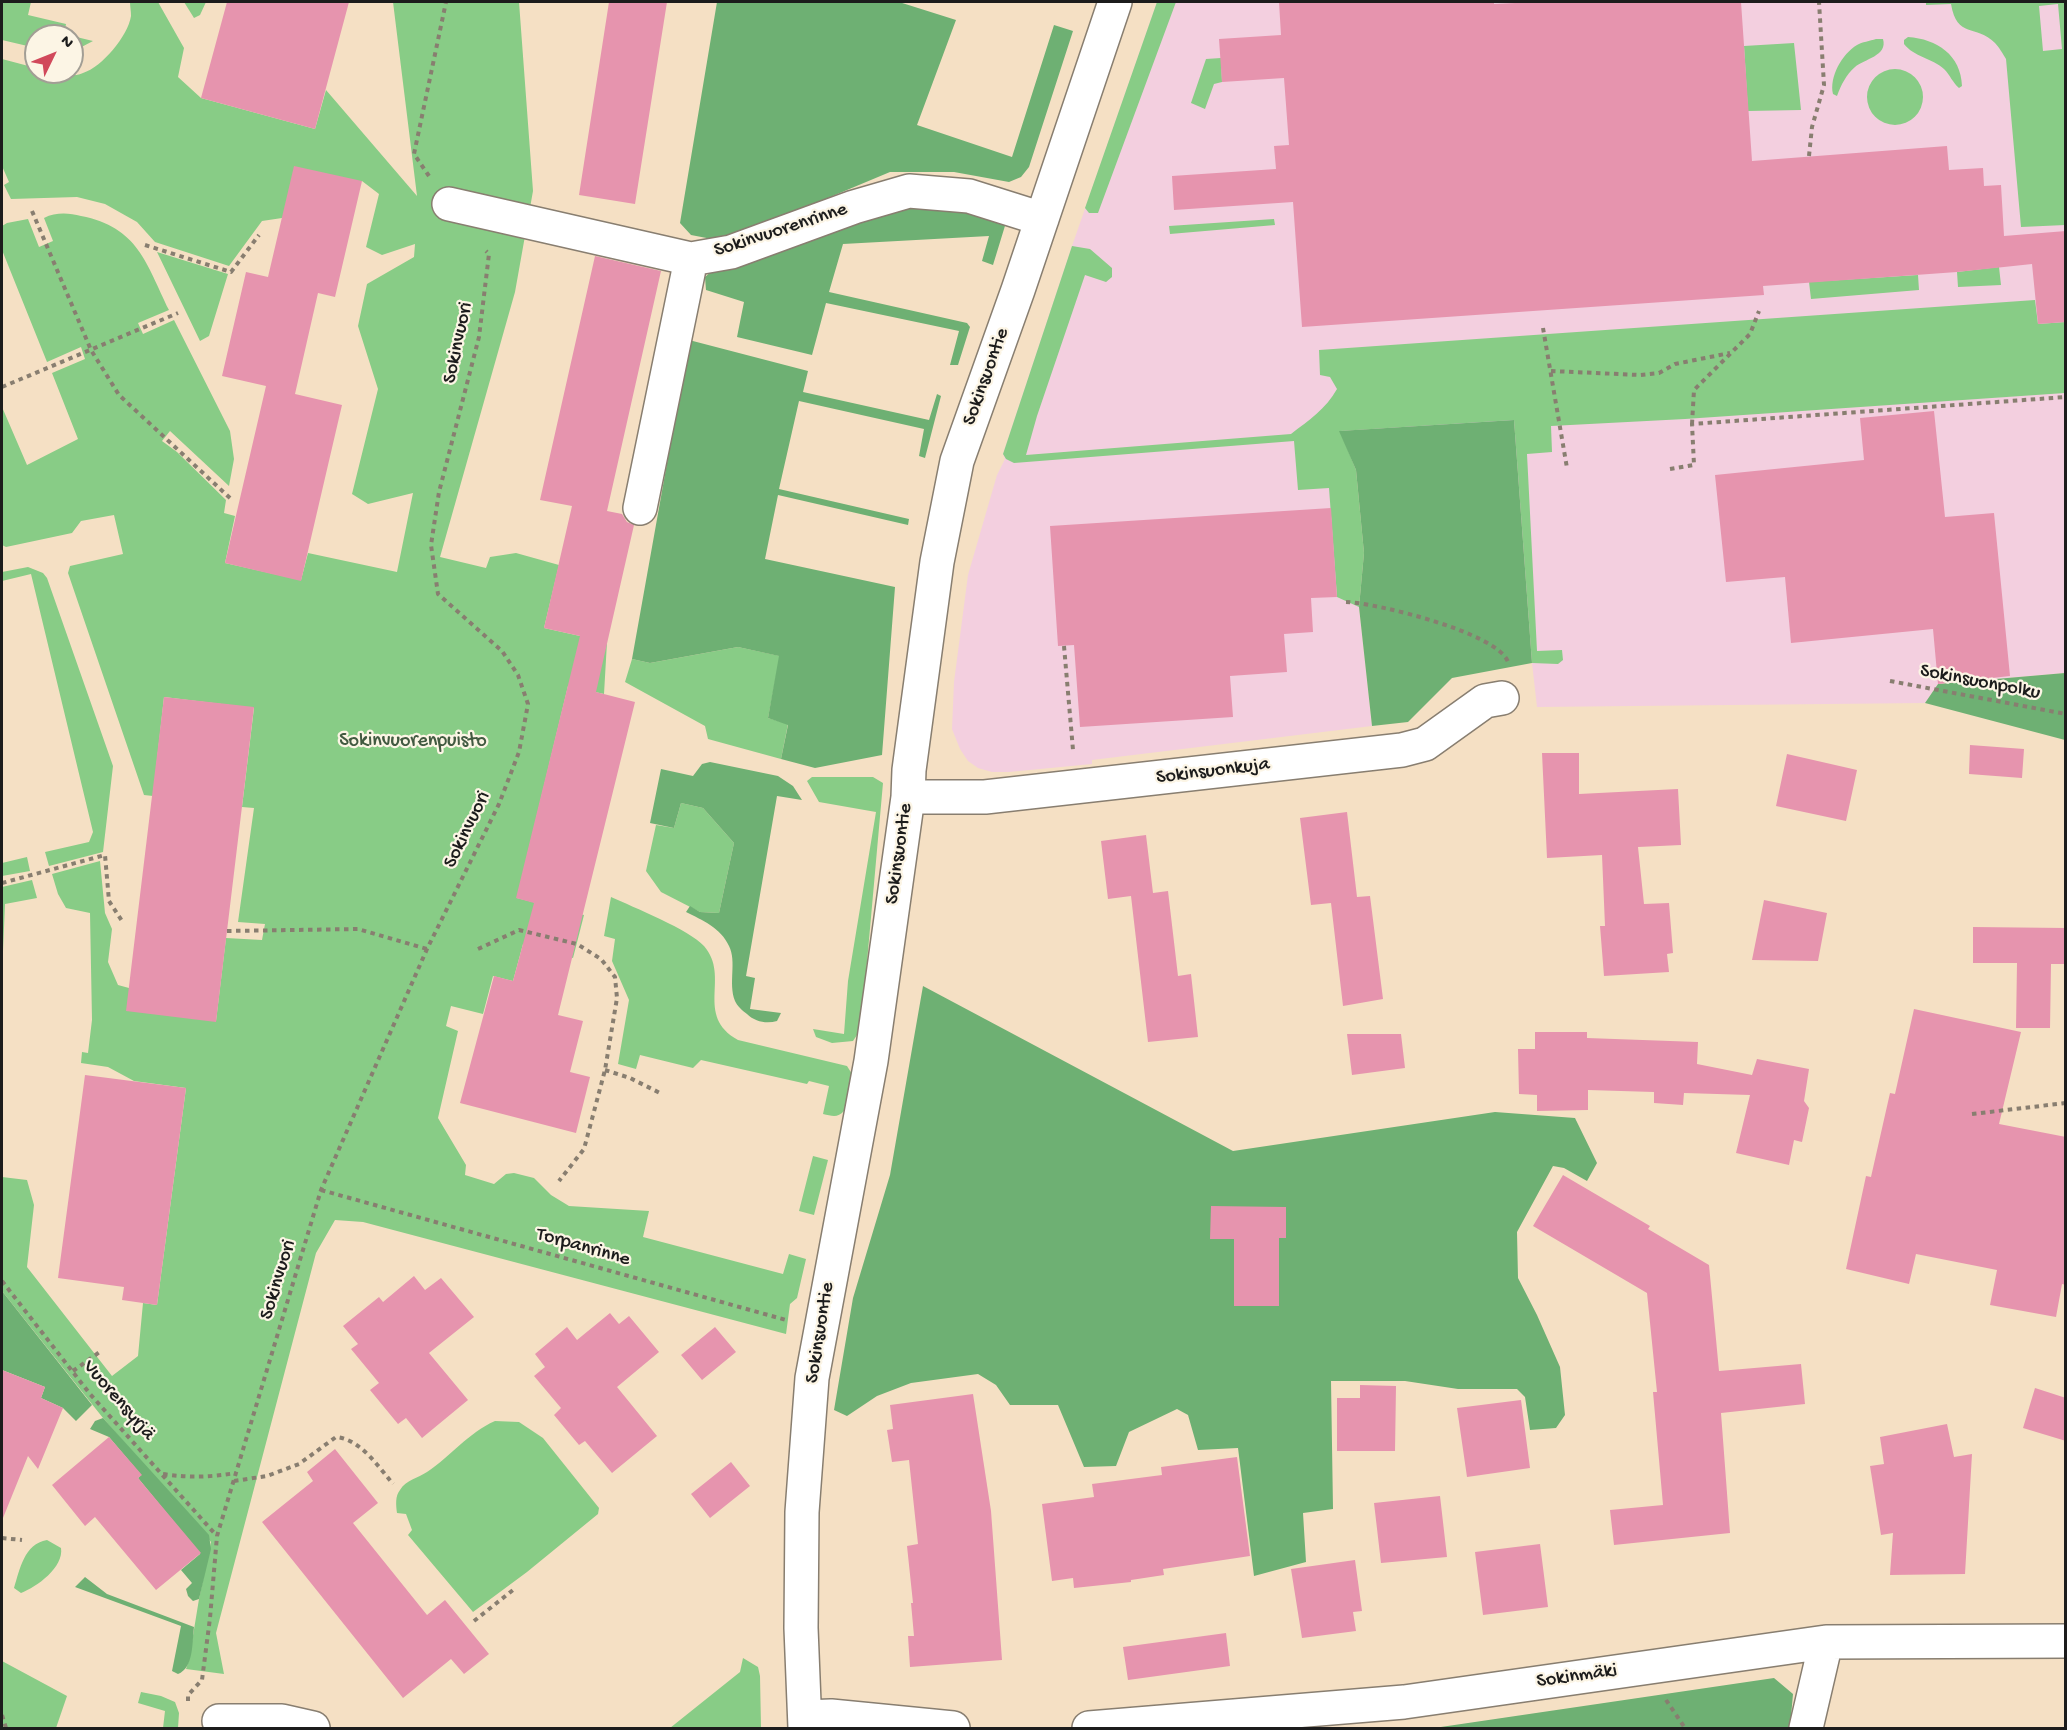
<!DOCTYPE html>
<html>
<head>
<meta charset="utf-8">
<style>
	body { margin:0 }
	#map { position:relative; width:2067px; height:1730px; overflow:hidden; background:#f5e0c4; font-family:"Gochi Hand",sans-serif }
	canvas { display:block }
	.frame { position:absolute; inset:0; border:3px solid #1c1c1c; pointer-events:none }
	.north { position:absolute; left:24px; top:24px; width:60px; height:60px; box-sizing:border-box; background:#fcf5e5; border:2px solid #a29e95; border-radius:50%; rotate:47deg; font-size:16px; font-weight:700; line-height:24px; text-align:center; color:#1c1c1c }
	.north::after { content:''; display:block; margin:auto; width:21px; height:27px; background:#d1495b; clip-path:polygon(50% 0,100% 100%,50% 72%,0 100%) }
</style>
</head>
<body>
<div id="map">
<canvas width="2067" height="1730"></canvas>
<div class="frame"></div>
<div class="north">N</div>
</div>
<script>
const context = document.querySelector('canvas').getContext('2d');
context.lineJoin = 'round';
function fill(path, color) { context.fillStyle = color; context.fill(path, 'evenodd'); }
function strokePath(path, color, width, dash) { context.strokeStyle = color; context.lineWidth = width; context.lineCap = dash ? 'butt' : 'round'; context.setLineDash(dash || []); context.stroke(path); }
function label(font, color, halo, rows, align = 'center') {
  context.font = font + ' "Gochi Hand",sans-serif'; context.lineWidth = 4.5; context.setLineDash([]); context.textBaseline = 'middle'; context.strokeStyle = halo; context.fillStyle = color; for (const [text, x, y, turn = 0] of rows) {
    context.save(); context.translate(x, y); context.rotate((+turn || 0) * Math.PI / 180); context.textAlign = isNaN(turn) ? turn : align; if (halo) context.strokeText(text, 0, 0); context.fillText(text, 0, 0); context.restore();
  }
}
const built = new Path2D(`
	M 1157,2 L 2065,2 L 2065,673 L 1938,684 L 1925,703 L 1537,707 L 1532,663 L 1514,421 L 1339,431 L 1356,470 L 1359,607 L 1372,726 L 1092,760 L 1092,764 L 1009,772 L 992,772 L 978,768 L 968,761 L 960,749 L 952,729 L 954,682 L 968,575 L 997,475 L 1005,459 L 1003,454 L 1072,246 Z`);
const green = new Path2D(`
	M 2,2 L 31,2 L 28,15 L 66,24 L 64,34 L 93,41 L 72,52 L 72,36 L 36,36 L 36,48 L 2,40 Z
	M 130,2 L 158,2 L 184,48 L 178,77 L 201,98 L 315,129 L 326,90 L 417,196 L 393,2 L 519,2 L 533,191 L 515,292 L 440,557 L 486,568 L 490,557 L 516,553 L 559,565 L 544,628 L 607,642 L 604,694 L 568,686 L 517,898 L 584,915 L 573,958 L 523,944 L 513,981 L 493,976 L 483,1014 L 451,1006 L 446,1026 L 458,1031 L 438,1118 L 466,1165 L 465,1175 L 494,1184 L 506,1174 L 514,1173 L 534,1178 L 551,1195 L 569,1206 L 649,1211 L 643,1237 L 783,1274 L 789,1254 L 806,1259 L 797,1298 L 790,1304 L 786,1334 L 363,1222 L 335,1220 L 316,1253 L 216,1633 L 224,1674 L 186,1669 L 189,1660 L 199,1599 L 211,1542 L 103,1418 L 2,1291 L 2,1177 L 27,1180 L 34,1205 L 27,1267 L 112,1376 L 138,1356 L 143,1303 L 157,1305 L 186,1088 L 134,1081 L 108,1067 L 81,1063 L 82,1052 L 88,1053 L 92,1020 L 90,913 L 66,908 L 58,894 L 52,874 L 100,861 L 105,913 L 112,929 L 108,962 L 118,985 L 129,988 L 216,1021 L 226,938 L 262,940 L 265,924 L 238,922 L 254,808 L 242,807 L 254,708 L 164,697 L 153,796 L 144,795 L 68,573 L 70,566 L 123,554 L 114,515 L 81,521 L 72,533 L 6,547 L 2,545 L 2,407 L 27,465 L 78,439 L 52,373 L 85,359 L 81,347 L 47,362 L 2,250 L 2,226 L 7,223 L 28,219 L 39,247 L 53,241 L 44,218 C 56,212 69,213 81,216 C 138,227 146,263 169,310 L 138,323 L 143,334 L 174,320 L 230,431 L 234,459 L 229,486 L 170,431 L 162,441 L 177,452 L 226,500 L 224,513 L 235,516 L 225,563 L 301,580 L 308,553 L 397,572 L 413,493 L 368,504 L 352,494 L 378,389 L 358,326 L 367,284 L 414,257 L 415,244 L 382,255 L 366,247 L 379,194 L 362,181 L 282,218 L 262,221 L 229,266 L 155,242 L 137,222 L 105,204 L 77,197 L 11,199 L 4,185 L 9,182 L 2,166 L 2,59 L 36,68 L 36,72 C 51,72 69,79 83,73 C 102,67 128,36 131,16 C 131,11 130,6 130,2 Z
	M 184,2 L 206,2 L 200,15 L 194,18 Z
	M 1157,2 L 1176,2 L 1098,213 L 1089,213 L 1085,208 Z
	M 1926,2 L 2065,2 L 2065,225 L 2021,227 L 2006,59 C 2003,54 1999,47 1995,43 C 1976,24 1957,39 1951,4 L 1926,5 ZM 2058,4 L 2062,49 L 2043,51 L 2039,6 Z
	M 1908,37 C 1937,39 1961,55 1962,86 L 1959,88 C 1953,83 1950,75 1944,69 C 1932,58 1914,57 1904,44 L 1904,40 Z
	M 1876,39 L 1883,39 C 1888,56 1864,59 1855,67 C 1846,75 1841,85 1837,96 L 1833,94 C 1829,77 1842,54 1857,45 C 1862,42 1870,41 1876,39 Z
	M 1794,43 L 1801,110 L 1748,111 L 1744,46 Z
	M 1221,58 L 1222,82 L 1214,84 L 1205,109 L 1191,103 L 1206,59 Z
	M1867 97a28 28 0 1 1 56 0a28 28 0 1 1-56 0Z
	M 1274,219 L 1275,225 L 1170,234 L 1169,226 Z
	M 1072,246 L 1090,249 L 1112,268 L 1112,277 L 1106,282 L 1085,275 L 1037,416 L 1026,455 L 1291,434 C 1309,420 1326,409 1337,389 L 1330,377 L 1320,375 L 1319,350 L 2035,300 L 2038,324 L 2065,322 L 2065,393 L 1685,419 L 1551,426 L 1552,452 L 1527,454 L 1537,651 L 1562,650 L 1563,660 L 1558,664 L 1532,663 L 1514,420 L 1340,431 L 1356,470 L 1364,553 L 1359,607 L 1337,597 L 1329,488 L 1298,490 L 1294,441 L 1014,463 L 1006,459 L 1003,454 Z
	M 157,252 L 228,274 L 209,336 L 200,341 Z
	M 1999,267 L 2001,285 L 1958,287 L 1957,272 Z
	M 1918,275 L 1919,290 L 1811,299 L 1809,282 Z
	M 28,567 L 43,573 L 47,578 L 113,766 L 103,852 L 49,866 L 45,852 L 89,842 L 93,832 L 31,574 L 2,581 L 2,572 Z
	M 738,647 L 780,656 L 768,718 L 788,724 L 781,759 L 708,739 L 705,726 L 625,682 L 632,659 L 650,663 Z
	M 812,777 L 873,777 L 883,783 L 861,1029 L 853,1041 L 832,1043 L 816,1037 L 813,1029 L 844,1034 L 848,981 L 876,812 L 819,802 L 807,781 Z
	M 681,803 L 703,808 L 734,843 L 719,913 L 700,912 L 661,892 L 646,871 L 656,825 L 674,828 Z
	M 27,857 L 30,871 L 2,876 L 2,863 Z
	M 32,880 L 37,898 L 5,904 L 2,975 L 2,887 Z
	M 611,897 C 633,907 690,930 704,946 C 731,977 694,1015 738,1040 L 847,1066 L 852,1074 L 844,1111 C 838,1118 832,1116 823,1114 L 829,1086 L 809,1081 L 807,1084 L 701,1060 L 693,1068 L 640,1055 L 636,1069 L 618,1064 L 629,1000 L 612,961 L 615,939 L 604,936 Z
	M 813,1156 L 828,1160 L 814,1215 L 799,1211 Z
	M 495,1421 L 519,1422 L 543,1438 L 599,1508 L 598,1514 L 527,1572 L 473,1612 L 408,1535 L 412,1530 L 406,1514 L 397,1513 C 396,1505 395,1496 400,1490 C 406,1480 418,1478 427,1472 C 451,1456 468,1433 495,1421 Z
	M 47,1540 L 61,1548 C 64,1567 37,1587 21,1593 L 14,1588 C 20,1569 24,1544 47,1540 Z
	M 743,1658 L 758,1667 L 760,1676 L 761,1728 L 670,1728 L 740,1672 Z
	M 2,1661 L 67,1696 L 56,1728 L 2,1728 Z
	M 141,1692 L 161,1696 L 175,1702 L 179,1713 L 178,1728 L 163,1728 L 165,1711 L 138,1703 Z`);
const forest = new Path2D(`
	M 717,2 L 899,2 L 956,20 L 917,125 L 1012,157 L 1054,25 L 1073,31 L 1029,167 L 1021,177 L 1009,182 L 954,172 L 890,172 L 792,213 L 717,240 L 691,235 L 680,223 Z
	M 913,199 L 1008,216 L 993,265 L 982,261 L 989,236 L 843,244 L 829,292 L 967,323 L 970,327 L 969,330 L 958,365 L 950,365 L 959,331 L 826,303 L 812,355 L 737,337 L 744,302 L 706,290 L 705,277 L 719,265 Z
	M 689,340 L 808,371 L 803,392 L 929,420 L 937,394 L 941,396 L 925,458 L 919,456 L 924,429 L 799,401 L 779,489 L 909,519 L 908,525 L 778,495 L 765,559 L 895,587 L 882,755 L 815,768 L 781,759 L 788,725 L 768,718 L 779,656 L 738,647 L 650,663 L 632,659 Z
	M 1514,420 L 1532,663 L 1452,678 L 1408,722 L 1372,726 L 1359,607 L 1364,553 L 1356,470 L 1339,431 Z
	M 2065,673 L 2065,740 L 1925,703 L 1938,684 Z
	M 710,762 L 778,776 L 793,786 L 802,800 L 777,796 L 746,976 L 755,978 L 750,1009 L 781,1013 L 777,1021 C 767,1024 755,1022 747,1014 C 743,1011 737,1006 735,1001 C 728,983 737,962 729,946 C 721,928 702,920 686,912 L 690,906 L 700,912 L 719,913 L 734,843 L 703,808 L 681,803 L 674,828 L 650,823 L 661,769 L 693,776 L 702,764 Z
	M 923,986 L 1233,1151 L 1495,1112 L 1575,1118 L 1597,1163 L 1587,1181 L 1564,1168 L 1553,1166 L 1517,1232 L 1518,1278 L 1537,1315 L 1560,1367 L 1565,1415 L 1556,1428 L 1530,1430 L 1525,1397 L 1517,1389 L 1458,1389 L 1405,1381 L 1331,1381 L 1333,1509 L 1303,1513 L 1306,1562 L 1254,1576 L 1238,1448 L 1198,1450 L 1188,1415 L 1177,1409 L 1129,1432 L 1116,1466 L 1084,1467 L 1058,1405 L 1010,1405 L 996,1385 L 978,1374 L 911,1383 L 877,1396 L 847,1416 L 834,1410 L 853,1298 L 890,1175 Z
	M 2,1291 L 92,1405 L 76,1421 L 63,1408 L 41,1398 L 45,1387 L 2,1370 Z
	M 103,1418 L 209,1535 L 211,1549 L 199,1599 L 193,1601 L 188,1596 L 186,1589 L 192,1583 L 181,1570 L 200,1554 L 138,1478 L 141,1475 L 109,1437 L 90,1429 L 95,1421 Z
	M 85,1577 L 107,1594 L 194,1627 C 192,1642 194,1668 178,1674 L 172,1671 L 181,1626 L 75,1587 Z
	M 1774,1678 L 1793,1694 L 1790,1728 L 1434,1728 Z`);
const building = new Path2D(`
	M 227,2 L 349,2 L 315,129 L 201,98 Z
	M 609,2 L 667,2 L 635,204 L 579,195 Z
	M 1279,2 L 1494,2 L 1494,4 L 1536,2 L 1741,2 L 1752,161 L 1947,146 L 1949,170 L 1983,168 L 1984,186 L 2001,185 L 2004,236 L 2066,231 L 2066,322 L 2038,324 L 2032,264 L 1957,272 L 1763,286 L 1764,295 L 1302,327 L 1293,202 L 1174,210 L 1172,176 L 1276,169 L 1274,146 L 1289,145 L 1284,78 L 1222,82 L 1219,39 L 1281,35 Z
	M 294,166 L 362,181 L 335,297 L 318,293 L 295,394 L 342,405 L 301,581 L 225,563 L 266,386 L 222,376 L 246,272 L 268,277 Z
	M 595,256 L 661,271 L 607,511 L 622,514 L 627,522 L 634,525 L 596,692 L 635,702 L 558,1015 L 583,1021 L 570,1072 L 590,1077 L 576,1133 L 460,1103 L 494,976 L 513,981 L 534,903 L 516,898 L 580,636 L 544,628 L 572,506 L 540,500 Z
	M 1934,411 L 1945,517 L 1994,513 L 2010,676 L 1938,684 L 1933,629 L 1791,643 L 1785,577 L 1726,582 L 1715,475 L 1864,460 L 1860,418 Z
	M 1331,508 L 1337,597 L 1311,598 L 1313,632 L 1284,634 L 1287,672 L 1230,676 L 1233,717 L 1080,727 L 1074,645 L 1058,646 L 1050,526 Z
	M 164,697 L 254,707 L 216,1022 L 126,1011 Z
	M 1970,745 L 2024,749 L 2022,778 L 1969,774 Z
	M 1542,753 L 1579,753 L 1579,794 L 1678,789 L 1681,845 L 1638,847 L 1644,904 L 1669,903 L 1673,953 L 1667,954 L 1669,972 L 1604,976 L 1600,926 L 1605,926 L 1602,855 L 1547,858 Z
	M 1787,754 L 1857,770 L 1846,821 L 1776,806 Z
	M 1347,812 L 1357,897 L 1370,896 L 1383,999 L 1343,1006 L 1331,903 L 1311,905 L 1300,818 Z
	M 1146,835 L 1153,893 L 1168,891 L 1178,976 L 1191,974 L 1198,1037 L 1148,1042 L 1131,896 L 1108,899 L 1101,841 Z
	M 1764,900 L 1827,913 L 1818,961 L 1752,960 Z
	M 1973,927 L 2066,928 L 2066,964 L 2051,964 L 2050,1028 L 2016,1028 L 2017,963 L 1973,963 Z
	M 1914,1009 L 2021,1032 L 1999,1124 L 2066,1137 L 2066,1285 L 2062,1284 L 2056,1317 L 1990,1305 L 1997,1270 L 1916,1254 L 1909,1284 L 1846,1269 L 1866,1176 L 1871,1177 L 1890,1093 L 1895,1094 Z
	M 1535,1032 L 1587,1032 L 1587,1038 L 1698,1042 L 1697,1064 L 1752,1075 L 1757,1059 L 1809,1069 L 1804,1101 L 1809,1108 L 1802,1142 L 1794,1140 L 1789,1165 L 1736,1153 L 1750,1095 L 1684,1093 L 1683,1105 L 1654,1103 L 1654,1092 L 1588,1090 L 1588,1110 L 1537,1111 L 1537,1095 L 1519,1094 L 1518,1049 L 1535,1049 Z
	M 1347,1034 L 1401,1034 L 1405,1068 L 1352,1075 Z
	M 85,1075 L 186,1088 L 157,1305 L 122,1300 L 124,1287 L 58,1278 Z
	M 1563,1175 L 1650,1226 L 1648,1229 L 1709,1265 L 1719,1371 L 1801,1364 L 1805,1404 L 1721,1413 L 1730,1533 L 1614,1545 L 1610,1510 L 1663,1505 L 1653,1392 L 1657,1392 L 1647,1293 L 1533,1226 Z
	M 1211,1206 L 1286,1207 L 1286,1238 L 1279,1238 L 1279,1306 L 1234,1306 L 1234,1239 L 1210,1239 Z
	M 414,1276 L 425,1290 L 441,1278 L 474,1317 L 429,1353 L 468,1400 L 422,1438 L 406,1418 L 398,1424 L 370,1390 L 379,1383 L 351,1349 L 358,1344 L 343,1326 L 379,1297 L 383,1302 Z
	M 610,1313 L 619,1324 L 629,1316 L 659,1352 L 617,1387 L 657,1436 L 612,1473 L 585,1441 L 579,1445 L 554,1415 L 561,1408 L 534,1376 L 545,1367 L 535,1354 L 567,1327 L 577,1340 Z
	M 715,1327 L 736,1352 L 702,1380 L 681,1355 Z
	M 2,1370 L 45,1387 L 41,1398 L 63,1408 L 38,1469 L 28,1456 L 3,1518 L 2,1518 Z
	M 1360,1385 L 1396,1386 L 1395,1451 L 1337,1451 L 1337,1398 L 1360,1398 Z
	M 2035,1388 L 2066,1398 L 2066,1441 L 2023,1428 Z
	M 973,1394 L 991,1511 L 1002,1660 L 910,1667 L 908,1636 L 914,1636 L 911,1603 L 913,1603 L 907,1546 L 918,1544 L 909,1460 L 892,1462 L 887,1430 L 893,1429 L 890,1405 Z
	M 1521,1400 L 1530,1468 L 1467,1477 L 1457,1408 Z
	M 1947,1424 L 1954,1457 L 1972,1454 L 1965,1574 L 1890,1575 L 1893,1533 L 1881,1535 L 1870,1466 L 1884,1464 L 1880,1437 Z
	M 109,1437 L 142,1475 L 138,1478 L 201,1553 L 156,1590 L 95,1517 L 85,1526 L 52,1485 Z
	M 335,1449 L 378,1503 L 353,1523 L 427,1615 L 445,1600 L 489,1654 L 464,1674 L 451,1659 L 403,1698 L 262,1522 L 313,1481 L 307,1472 Z
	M 1237,1457 L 1250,1556 L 1163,1569 L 1164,1575 L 1131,1580 L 1131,1582 L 1074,1588 L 1073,1578 L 1052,1581 L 1042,1504 L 1094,1497 L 1092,1484 L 1162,1475 L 1161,1467 Z
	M 731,1462 L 750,1486 L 710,1518 L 691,1494 Z
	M 1440,1496 L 1447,1557 L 1381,1563 L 1374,1503 Z
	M 1540,1544 L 1548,1607 L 1483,1615 L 1475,1552 Z
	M 1355,1560 L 1362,1611 L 1353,1612 L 1356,1631 L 1302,1638 L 1291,1569 Z
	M 1226,1633 L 1230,1666 L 1128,1680 L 1123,1647 Z`);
const path = new Path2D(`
	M 1809,156 L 1812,127 L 1824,85 L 1819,2
	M 429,176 L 414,154 L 446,2
	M 32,211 L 91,350 L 119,395 L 231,499
	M 145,245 L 231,272 L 259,235
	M 1543,328 L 1567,468
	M 1551,371 L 1640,375 L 1659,373 L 1675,364 L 1730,353
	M 2,387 L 178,313
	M 1692,424 L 1694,390 L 1750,334 L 1759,311
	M 1670,469 L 1694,465 L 1692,424 L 2066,397
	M 1346,602 C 1377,603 1498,633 1508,662
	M 1064,646 L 1073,750
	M 1890,681 L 2066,714
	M 2,883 L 105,855 L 109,901 L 122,921
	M 227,931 L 358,929 L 427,949
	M 478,949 L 519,930 L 577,944 L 601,959 L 615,977 L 617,998 L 605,1070 L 584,1149 L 559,1181
	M 605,1070 L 630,1078 L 662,1094
	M 1972,1114 L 2066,1103
	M 321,1190 L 786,1320
	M 2,1281 L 90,1394 L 216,1535
	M 73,1371 L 101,1351
	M 163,1474 C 189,1478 211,1477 236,1473
	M 234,1481 L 267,1476 L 299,1464 L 336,1437 C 360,1439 378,1466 393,1484
	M 2,1538 L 22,1540
	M 474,1621 L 513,1590
	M 1666,1700 L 1685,1728
	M 188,1701 L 188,1695 L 202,1680 L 210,1618 L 217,1536 L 321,1190 L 427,949 L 499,804 L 519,752 L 528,704 L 518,675 L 502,651 L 438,594 L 431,545 L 439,492 L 479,337 L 489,254 L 486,251
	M 2,1715 L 6,1728`);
const minor = new Path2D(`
	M 449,204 L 691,259 L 731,252 L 854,207 L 909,191 L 969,196 L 1042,219
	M 640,508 L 691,259
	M 908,797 L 985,797 L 1402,750 L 1425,744 L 1485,701 L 1502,698
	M 805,1717 L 831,1716 L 953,1728
	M 219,1721 L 282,1721 L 313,1728
	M 805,1728 L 801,1628 L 802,1512 L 812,1378 L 871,1061 L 908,797 L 909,770 L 937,562 L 957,461 L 1018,290 L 1115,2
	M 1089,1728 L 1404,1702 L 1826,1642 L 2066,1641
	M 1806,1728 L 1826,1642`);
const streetNames = [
	["Sokinvuorenrinne",781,231,-18],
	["Sokinvuori",459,343,-78],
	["Sokinsuontie",987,377,-70],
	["Sokinsuonpolku",1980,683,11],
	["Sokinsuonkuja",1213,772,-7],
	["Sokinvuori",468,830,-64],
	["Sokinsuontie",900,854,-82],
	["Torpanrinne",583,1248,16],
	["Sokinvuori",279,1280,-73],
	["Sokinsuontie",821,1333,-81],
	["Vuorensyrjä",118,1401,49],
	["Sokinmäki",1577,1677,-8]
];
const parkNames = [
	["Sokinvuorenpuisto",413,742]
];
fill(built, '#f3cfdf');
fill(green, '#88cc86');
fill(forest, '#6eb073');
fill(building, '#e694ae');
strokePath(minor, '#887e70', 36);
strokePath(path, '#887e70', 4, [4.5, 4.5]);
strokePath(minor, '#fff', 33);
label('20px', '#1c1c1c', '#fcf5e5', streetNames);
label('20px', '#425a41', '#fcf5e5', parkNames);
</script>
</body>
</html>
